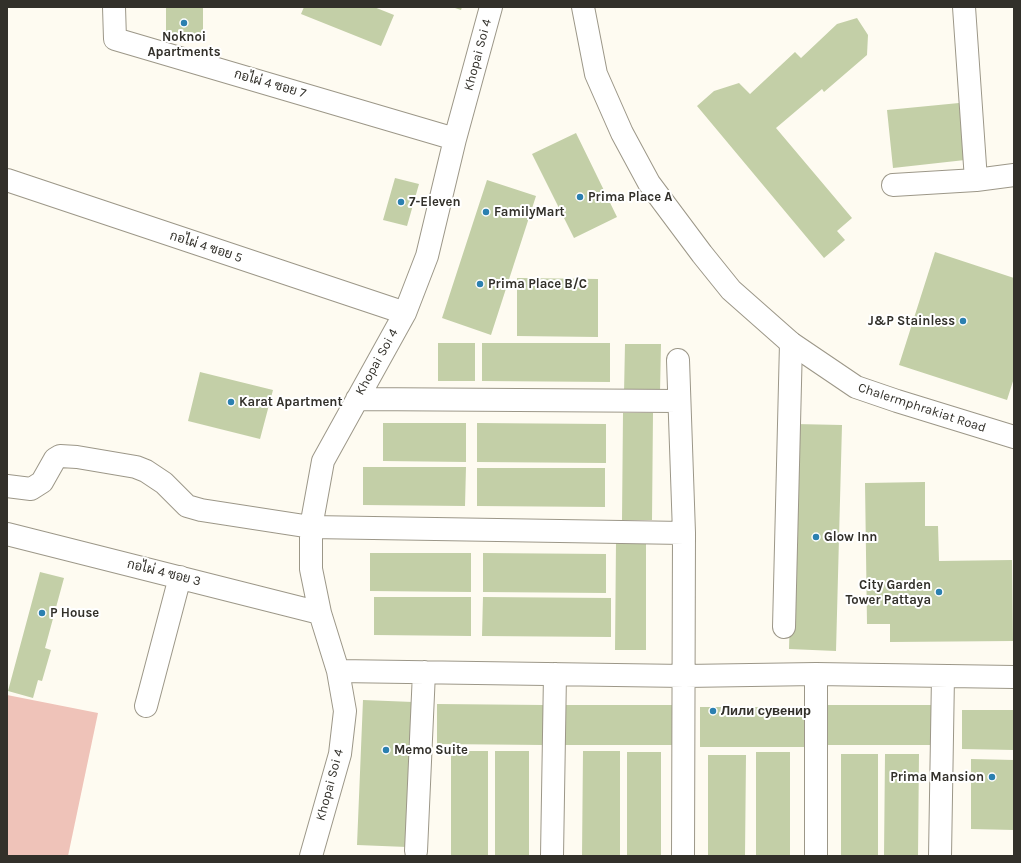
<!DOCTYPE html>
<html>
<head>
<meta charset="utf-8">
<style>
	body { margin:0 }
	#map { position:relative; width:1021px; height:863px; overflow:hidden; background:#fefbf1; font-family:Karla,sans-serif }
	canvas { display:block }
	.frame { position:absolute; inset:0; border:8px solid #32302a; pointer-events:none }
</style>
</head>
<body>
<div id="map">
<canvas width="1021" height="863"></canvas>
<div class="frame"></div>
</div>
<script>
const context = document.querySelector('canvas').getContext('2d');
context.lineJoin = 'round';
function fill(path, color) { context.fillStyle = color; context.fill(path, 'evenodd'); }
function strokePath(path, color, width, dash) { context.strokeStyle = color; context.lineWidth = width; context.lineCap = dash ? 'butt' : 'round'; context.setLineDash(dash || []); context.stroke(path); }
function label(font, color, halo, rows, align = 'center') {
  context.font = font + ' Karla,Sarabun,sans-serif'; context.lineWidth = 4; context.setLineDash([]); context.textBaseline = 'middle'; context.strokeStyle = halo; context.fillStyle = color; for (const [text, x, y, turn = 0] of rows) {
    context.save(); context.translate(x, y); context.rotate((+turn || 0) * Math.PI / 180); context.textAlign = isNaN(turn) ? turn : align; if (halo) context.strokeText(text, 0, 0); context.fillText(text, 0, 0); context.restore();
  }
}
const green = new Path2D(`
	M 7,695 L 98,713 L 68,856 L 7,856 Z`);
const building = new Path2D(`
	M 166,7 L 203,7 L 203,39 L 166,39 Z
	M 304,7 L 374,7 L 394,15 L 381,46 L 301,14 Z
	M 452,7 L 462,7 L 461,10 Z
	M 857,18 L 868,35 L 867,55 L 824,92 L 822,89 L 776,128 L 852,218 L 837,231 L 845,240 L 824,258 L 697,106 L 714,91 L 739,83 L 750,94 L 795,52 L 801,58 L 837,24 Z
	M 959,103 L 965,160 L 893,168 L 887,110 Z
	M 576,133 L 617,217 L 574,238 L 532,154 Z
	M 395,178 L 419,184 L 407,226 L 383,220 Z
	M 487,180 L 536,196 L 491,335 L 442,318 Z
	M 935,252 L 1014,278 L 1014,378 L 1007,400 L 899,365 Z
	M 517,278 L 598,279 L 598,337 L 517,336 Z
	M 438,343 L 475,343 L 475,381 L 438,381 Z
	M 482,343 L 610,343 L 610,382 L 482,381 Z
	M 625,344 L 661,344 L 660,393 L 624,393 Z
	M 200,372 L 273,390 L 260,439 L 188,421 Z
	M 623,413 L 653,413 L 652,520 L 622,520 Z
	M 383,423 L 466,423 L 466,462 L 383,461 Z
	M 477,423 L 606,424 L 606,463 L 477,462 Z
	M 795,424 L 842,425 L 836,651 L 789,649 Z
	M 363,467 L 466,467 L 465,506 L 363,505 Z
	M 477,468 L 605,468 L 605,507 L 477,506 Z
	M 925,482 L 925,526 L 938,526 L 939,561 L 1012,560 L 1013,641 L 890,642 L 890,624 L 867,624 L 865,483 Z
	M 616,542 L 646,542 L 646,650 L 615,650 Z
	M 370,553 L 471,553 L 471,592 L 370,591 Z
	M 483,553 L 606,554 L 606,593 L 483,592 Z
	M 40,572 L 64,578 L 45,648 L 51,650 L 42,681 L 38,680 L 33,698 L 8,691 Z
	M 374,597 L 471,597 L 471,636 L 374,635 Z
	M 483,597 L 611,598 L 611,637 L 482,636 Z
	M 363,700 L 413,702 L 407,847 L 357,845 Z
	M 437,704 L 544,705 L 543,745 L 437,744 Z
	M 564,705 L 672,705 L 672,745 L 564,745 Z
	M 828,705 L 933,705 L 933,745 L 828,745 Z
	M 700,707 L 808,707 L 808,747 L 700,747 Z
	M 962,710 L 1014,710 L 1014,750 L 962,749 Z
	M 451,751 L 488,751 L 488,856 L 451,856 Z
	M 495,751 L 529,751 L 529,856 L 495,856 Z
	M 583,751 L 620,751 L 620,856 L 582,856 Z
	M 627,752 L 661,752 L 661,856 L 627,856 Z
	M 756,752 L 790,752 L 790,856 L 756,856 Z
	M 841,754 L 878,754 L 878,856 L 841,856 Z
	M 885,754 L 919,754 L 918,856 L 884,856 Z
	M 708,755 L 746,755 L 745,856 L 708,856 Z
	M 971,759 L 1014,760 L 1014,830 L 971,829 Z`);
const minor = new Path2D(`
	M 114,7 L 115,39 L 455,139
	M 964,7 L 976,180
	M 7,180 L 405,313
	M 893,185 L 976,180 L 1014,175
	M 678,360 L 684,533 L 683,856
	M 357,399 L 679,401
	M 7,486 L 31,489 L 42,482 L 55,459 L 60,456 L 77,457 L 136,467 L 146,471 L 164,483 L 187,506 L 201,510 L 311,527 L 684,533
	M 7,534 L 320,613
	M 784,627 L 791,343
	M 338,671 L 685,676 L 816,674 L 1014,677
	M 816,674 L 816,856
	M 146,706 L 180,577
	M 416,851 L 424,672
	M 311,856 L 340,754 L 345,711 L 338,671 L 320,613 L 311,569 L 311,527 L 323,461 L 405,313 L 427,256 L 455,139 L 491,7
	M 552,856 L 555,674
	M 940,856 L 943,676`);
const major = new Path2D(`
	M 583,7 L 596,74 L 622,133 L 649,183 L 702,254 L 731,290 L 791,343 L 856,387 L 897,401 L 1014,437`);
const markers = [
	[184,23,4,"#2b80b0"],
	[580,197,4,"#2b80b0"],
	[401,202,4,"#2b80b0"],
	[486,212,4,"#2b80b0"],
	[480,284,4,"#2b80b0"],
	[963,321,4,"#2b80b0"],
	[231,402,4,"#2b80b0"],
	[816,537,4,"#2b80b0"],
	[939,592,4,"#2b80b0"],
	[42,613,4,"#2b80b0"],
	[713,711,4,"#2b80b0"],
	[386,750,4,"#2b80b0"],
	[992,777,4,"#2b80b0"]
];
const poiNames = [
	["Noknoi",184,37,"center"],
	["Apartments",184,52,"center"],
	["Prima Place A",588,197],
	["7-Eleven",409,202],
	["FamilyMart",494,212],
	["Prima Place B/C",488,284],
	["J&P Stainless",955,321,"right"],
	["Karat Apartment",239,402],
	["Glow Inn",824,537],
	["City Garden",931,585,"right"],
	["Tower Pattaya",931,600,"right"],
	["P House",50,613],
	["Лили сувенир",721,711],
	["Memo Suite",394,750],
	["Prima Mansion",984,777,"right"]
];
const streetNames = [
	["Khopai Soi 4",478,55,-75],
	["กอไผ่ 4 ซอย 7",270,84,16],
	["กอไผ่ 4 ซอย 5",206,247,18],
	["Khopai Soi 4",377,362,-61],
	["Chalermphrakiat Road",922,408,18],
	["กอไผ่ 4 ซอย 3",164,573,14],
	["Khopai Soi 4",330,785,-75]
];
fill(green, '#efc3b9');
fill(building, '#c3cfa7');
strokePath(minor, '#9c9788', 24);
strokePath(major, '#9c9788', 24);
strokePath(minor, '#fff', 22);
strokePath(major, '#fff', 22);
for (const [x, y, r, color] of markers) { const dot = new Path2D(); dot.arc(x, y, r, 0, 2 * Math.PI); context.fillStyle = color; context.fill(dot); strokePath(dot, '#fff', 1.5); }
label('bold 13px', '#32302a', '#fff', poiNames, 'left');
label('13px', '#32302a', '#fff', streetNames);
</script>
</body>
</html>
